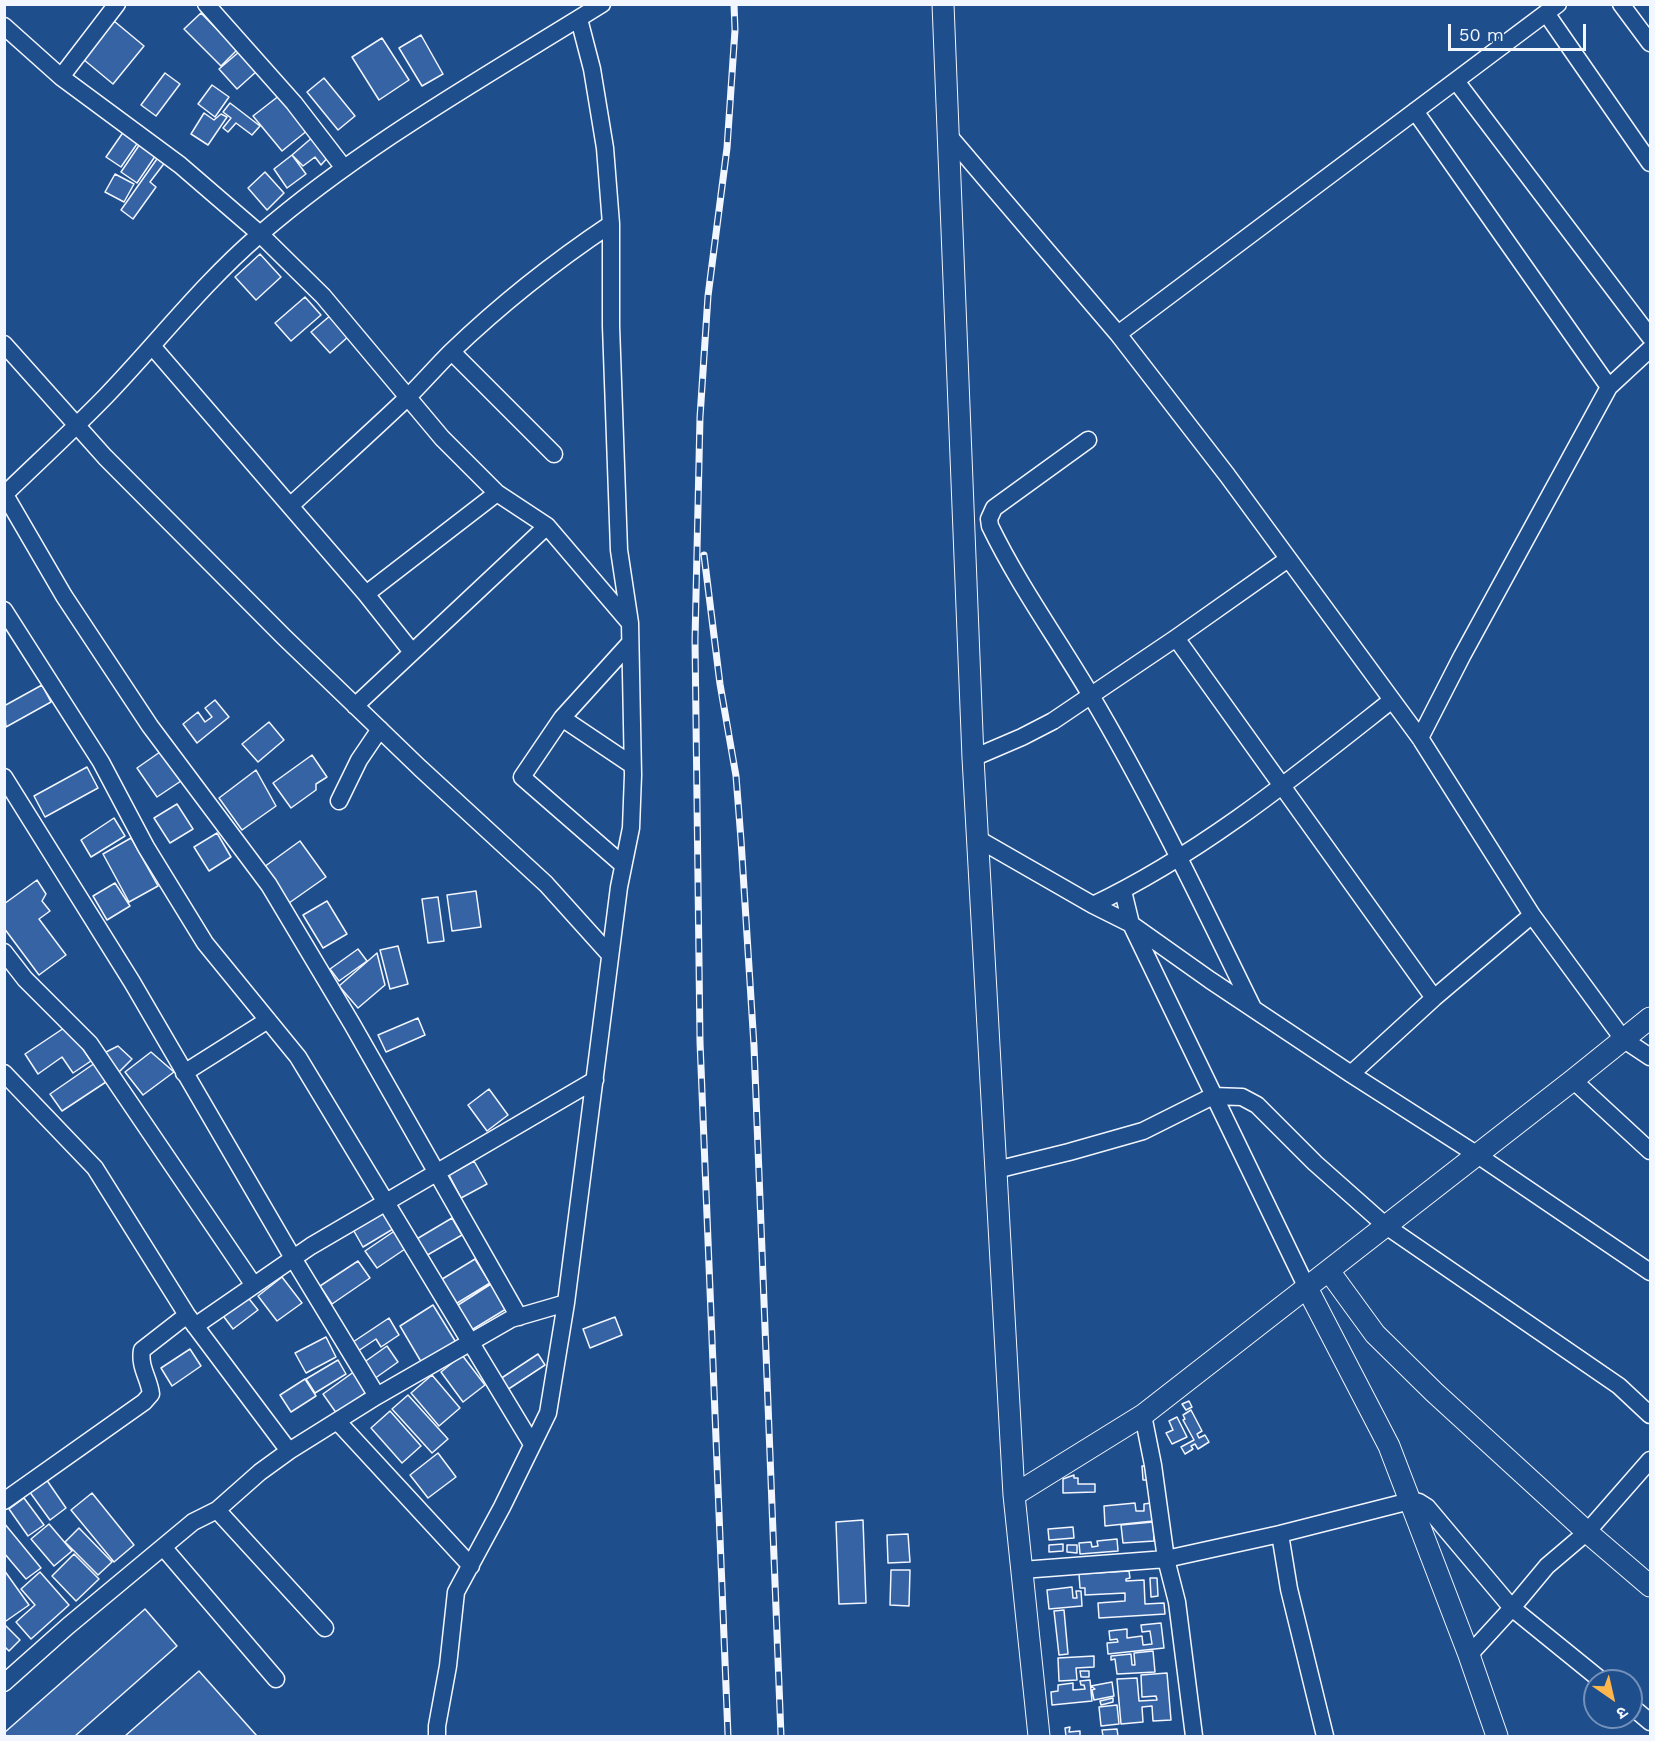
<!DOCTYPE html>
<html>
<head>
<meta charset="utf-8">
<style>
	body { margin:0 }
	#map { position:relative; width:1655px; height:1741px; overflow:hidden; background:#1f4e8c; font-family:"Work Sans","Noto Sans Devanagari",sans-serif }
	canvas { display:block }
	.frame { position:absolute; inset:0; border:6px solid #f2f6ff; pointer-events:none }
	.north { position:absolute; left:1583px; top:1669px; width:60px; height:60px; box-sizing:border-box; background:#1f4e8c; border:2px solid #7391ba; border-radius:50%; rotate:146deg; font-size:16px; font-weight:700; line-height:24px; text-align:center; color:#f2f6ff }
	.north::after { content:''; display:block; margin:auto; width:21px; height:27px; background:#ffb74d; clip-path:polygon(50% 0,100% 100%,50% 72%,0 100%) }
	.scale { position:absolute; left:1448px; top:24px; width:138px; height:27px; box-sizing:border-box; border:3px solid #f2f6ff; border-top:0; padding-left:8px; font-size:18px; line-height:21px; white-space:nowrap; color:#f2f6ff; -webkit-text-stroke:4px #1f4e8c; paint-order:stroke }
</style>
</head>
<body>
<div id="map">
<canvas width="1655" height="1741"></canvas>
<div class="frame"></div>
<div class="north">उ</div>
<div class="scale">50 m</div>
</div>
<script>
const context = document.querySelector('canvas').getContext('2d');
context.lineJoin = 'round';
function fill(path, color) { context.fillStyle = color; context.fill(path, 'evenodd'); }
function strokePath(path, color, width, dash) { context.strokeStyle = color; context.lineWidth = width; context.lineCap = dash ? 'butt' : 'round'; context.setLineDash(dash || []); context.stroke(path); }
const building = new Path2D(`
	M 201,13 L 237,50 L 221,66 L 184,29 Z
	M 114,21 L 144,46 L 113,84 L 83,59 Z
	M 421,35 L 443,74 L 422,86 L 399,48 Z
	M 382,38 L 409,80 L 379,100 L 352,57 Z
	M 240,51 L 257,71 L 237,89 L 219,69 Z
	M 165,73 L 180,84 L 156,116 L 141,105 Z
	M 324,78 L 355,116 L 338,130 L 307,92 Z
	M 212,85 L 229,97 L 215,117 L 198,104 Z
	M 280,95 L 308,130 L 282,151 L 253,116 Z
	M 230,103 L 260,126 L 252,135 L 236,123 L 228,132 L 223,128 L 231,118 L 223,112 Z
	M 204,113 L 214,120 L 221,114 L 227,117 L 208,145 L 191,134 Z
	M 124,131 L 139,141 L 121,167 L 106,157 Z
	M 314,136 L 330,155 L 321,165 L 315,157 L 303,166 L 292,155 Z
	M 142,141 L 158,152 L 137,183 L 121,172 Z
	M 292,155 L 306,174 L 287,188 L 274,169 Z
	M 159,156 L 166,161 L 150,182 L 156,187 L 133,219 L 121,210 Z
	M 265,172 L 284,193 L 267,210 L 248,188 Z
	M 115,174 L 134,184 L 124,202 L 105,192 Z
	M 260,254 L 281,277 L 256,300 L 235,277 Z
	M 305,297 L 321,315 L 291,341 L 275,323 Z
	M 331,315 L 349,336 L 330,353 L 311,332 Z
	M 42,685 L 51,702 L 6,727 L 4,706 Z
	M 215,700 L 229,717 L 197,743 L 183,724 L 198,712 L 205,722 L 212,717 L 205,708 Z
	M 269,722 L 284,740 L 258,762 L 242,744 Z
	M 160,752 L 181,781 L 157,797 L 137,768 Z
	M 312,755 L 327,777 L 316,784 L 316,790 L 291,808 L 273,783 Z
	M 87,767 L 98,788 L 45,817 L 34,796 Z
	M 256,770 L 276,806 L 242,830 L 219,798 Z
	M 177,804 L 193,829 L 170,843 L 154,818 Z
	M 114,818 L 125,836 L 91,857 L 81,840 Z
	M 217,833 L 231,857 L 209,871 L 194,847 Z
	M 131,838 L 158,886 L 129,902 L 103,854 Z
	M 300,841 L 326,877 L 289,903 L 264,867 Z
	M 37,880 L 46,894 L 42,901 L 50,911 L 39,919 L 66,955 L 39,975 L 4,928 L 4,904 Z
	M 115,883 L 130,906 L 107,920 L 93,896 Z
	M 476,891 L 481,927 L 452,931 L 447,895 Z
	M 438,897 L 444,941 L 428,943 L 422,899 Z
	M 327,901 L 347,934 L 323,948 L 303,915 Z
	M 398,946 L 408,984 L 390,989 L 380,950 Z
	M 358,949 L 367,961 L 339,981 L 330,969 Z
	M 377,953 L 385,985 L 358,1008 L 339,986 Z
	M 418,1018 L 425,1035 L 386,1052 L 378,1035 Z
	M 67,1026 L 91,1061 L 73,1073 L 62,1057 L 38,1074 L 25,1054 Z
	M 118,1046 L 132,1059 L 117,1074 L 104,1053 Z
	M 151,1052 L 174,1072 L 143,1095 L 125,1072 Z
	M 95,1063 L 106,1082 L 62,1111 L 50,1094 Z
	M 489,1089 L 508,1115 L 487,1131 L 468,1105 Z
	M 474,1161 L 487,1184 L 461,1198 L 449,1175 Z
	M 381,1209 L 393,1229 L 363,1247 L 351,1226 Z
	M 452,1218 L 462,1235 L 424,1257 L 415,1240 Z
	M 396,1230 L 408,1247 L 377,1268 L 365,1251 Z
	M 475,1259 L 490,1283 L 454,1305 L 439,1281 Z
	M 358,1261 L 370,1278 L 332,1304 L 320,1286 Z
	M 282,1277 L 302,1303 L 277,1321 L 258,1296 Z
	M 491,1284 L 506,1309 L 470,1331 L 455,1307 Z
	M 246,1295 L 258,1310 L 233,1329 L 221,1313 Z
	M 433,1305 L 457,1344 L 423,1365 L 400,1326 Z
	M 615,1317 L 622,1335 L 590,1348 L 583,1329 Z
	M 389,1318 L 399,1335 L 381,1347 L 376,1339 L 358,1351 L 353,1342 Z
	M 326,1337 L 336,1357 L 306,1373 L 295,1353 Z
	M 387,1346 L 398,1362 L 374,1379 L 363,1363 Z
	M 190,1349 L 201,1366 L 172,1386 L 161,1368 Z
	M 538,1354 L 545,1365 L 504,1392 L 497,1381 Z
	M 462,1355 L 485,1385 L 463,1402 L 441,1372 Z
	M 338,1360 L 346,1374 L 315,1393 L 306,1379 Z
	M 355,1371 L 369,1390 L 337,1414 L 323,1394 Z
	M 432,1375 L 460,1408 L 439,1426 L 411,1393 Z
	M 305,1379 L 316,1396 L 291,1412 L 280,1395 Z
	M 408,1395 L 448,1439 L 432,1453 L 392,1409 Z
	M 1189,1401 L 1192,1407 L 1186,1410 L 1182,1404 Z
	M 1191,1410 L 1202,1431 L 1197,1434 L 1199,1438 L 1205,1435 L 1209,1442 L 1198,1449 L 1195,1444 L 1191,1446 L 1193,1449 L 1185,1454 L 1181,1447 L 1194,1440 L 1183,1420 L 1185,1419 L 1183,1415 Z
	M 390,1411 L 421,1446 L 402,1463 L 371,1428 Z
	M 1177,1417 L 1187,1437 L 1172,1444 L 1166,1433 L 1173,1430 L 1169,1421 Z
	M 438,1453 L 456,1477 L 428,1498 L 410,1475 Z
	M 1142,1466 L 1148,1466 L 1148,1480 L 1143,1480 Z
	M 1074,1475 L 1074,1478 L 1078,1478 L 1078,1484 L 1095,1484 L 1095,1492 L 1063,1493 L 1063,1479 Z
	M 46,1479 L 66,1508 L 50,1520 L 29,1491 Z
	M 92,1493 L 134,1545 L 114,1562 L 71,1510 Z
	M 24,1498 L 44,1525 L 28,1536 L 9,1509 Z
	M 1135,1503 L 1136,1511 L 1144,1511 L 1144,1504 L 1151,1503 L 1153,1521 L 1105,1526 L 1104,1506 Z
	M 863,1520 L 866,1603 L 839,1604 L 836,1522 Z
	M 1153,1522 L 1154,1541 L 1123,1543 L 1121,1525 Z
	M 4,1523 L 41,1568 L 26,1579 L 4,1553 Z
	M 49,1524 L 72,1551 L 54,1566 L 31,1539 Z
	M 1073,1527 L 1074,1538 L 1049,1540 L 1048,1529 Z
	M 79,1528 L 112,1562 L 98,1575 L 65,1542 Z
	M 908,1534 L 910,1562 L 888,1563 L 887,1535 Z
	M 1117,1539 L 1118,1551 L 1080,1554 L 1079,1543 L 1091,1542 L 1092,1547 L 1098,1546 L 1097,1541 Z
	M 1063,1544 L 1063,1551 L 1049,1552 L 1049,1545 Z
	M 1067,1545 L 1077,1545 L 1077,1553 L 1067,1552 Z
	M 74,1554 L 99,1579 L 76,1601 L 52,1576 Z
	M 4,1570 L 29,1605 L 6,1621 L 4,1619 Z
	M 891,1570 L 910,1570 L 909,1606 L 890,1605 Z
	M 1129,1571 L 1130,1578 L 1126,1579 L 1126,1581 L 1144,1580 L 1145,1604 L 1164,1603 L 1165,1614 L 1099,1618 L 1098,1603 L 1125,1601 L 1125,1593 L 1085,1595 L 1085,1588 L 1080,1588 L 1079,1574 Z
	M 40,1572 L 69,1605 L 31,1639 L 16,1622 L 35,1605 L 21,1589 Z
	M 1150,1578 L 1157,1578 L 1158,1596 L 1151,1597 Z
	M 1072,1587 L 1073,1598 L 1077,1598 L 1076,1591 L 1081,1591 L 1082,1606 L 1049,1609 L 1047,1590 Z
	M 145,1609 L 177,1646 L 75,1736 L 4,1736 L 4,1733 Z
	M 1064,1610 L 1068,1654 L 1059,1655 L 1054,1611 Z
	M 1161,1623 L 1164,1648 L 1108,1654 L 1107,1643 L 1118,1642 L 1117,1639 L 1110,1640 L 1109,1631 L 1127,1629 L 1127,1638 L 1142,1636 L 1143,1645 L 1152,1644 L 1150,1631 L 1142,1632 L 1141,1625 Z
	M 4,1624 L 20,1640 L 9,1651 L 4,1646 Z
	M 1153,1651 L 1155,1672 L 1117,1674 L 1115,1659 L 1111,1660 L 1111,1656 L 1131,1654 L 1132,1665 L 1135,1665 L 1134,1653 Z
	M 1094,1656 L 1094,1667 L 1076,1668 L 1077,1680 L 1059,1681 L 1058,1658 Z
	M 199,1671 L 257,1736 L 125,1736 Z
	M 1080,1671 L 1089,1671 L 1089,1677 L 1081,1677 Z
	M 1167,1673 L 1171,1720 L 1153,1721 L 1152,1706 L 1142,1707 L 1143,1722 L 1121,1724 L 1117,1679 L 1137,1678 L 1139,1701 L 1157,1700 L 1156,1696 L 1142,1697 L 1141,1675 Z
	M 1090,1680 L 1092,1701 L 1052,1705 L 1051,1692 L 1058,1691 L 1058,1685 L 1073,1683 L 1073,1690 L 1085,1689 L 1084,1685 L 1081,1685 L 1080,1681 Z
	M 1112,1682 L 1114,1696 L 1094,1700 L 1092,1690 L 1095,1689 L 1091,1686 Z
	M 1113,1698 L 1113,1702 L 1101,1705 L 1100,1701 Z
	M 1117,1705 L 1119,1724 L 1101,1726 L 1099,1707 Z
	M 1070,1727 L 1069,1732 L 1080,1731 L 1080,1736 L 1066,1736 L 1065,1728 Z
	M 1117,1729 L 1118,1736 L 1103,1736 L 1102,1730 Z`);
const minor = new Path2D(`
	M 206,4 L 294,103 L 344,168
	M 1621,4 L 1650,43
	M 1546,13 L 1650,163
	M 4,26 L 61,77 L 180,165 L 260,234 L 323,296 L 442,438 L 497,493 L 547,526 L 629,622
	M 61,77 L 117,4
	M 1456,81 L 1650,337
	M 1415,111 L 1609,387
	M 949,136 L 1118,334 L 1227,475 L 1420,738 L 1532,915 L 1623,1039 L 1650,1057
	M 1118,334 L 1558,4
	M 4,344 L 105,457 L 284,637 L 420,768 L 546,884 L 610,955
	M 152,346 L 366,594 L 412,652
	M 452,352 L 554,454
	M 1088,440 L 994,508 L 989,519 L 990,526 C 1018,584 1057,638 1090,694 C 1150,795 1201,902 1253,1008
	M 4,493 L 64,596 L 150,726 L 269,885 L 352,1024 L 519,1317
	M 4,495 C 38,462 73,430 106,396 C 157,343 203,283 259,235 C 363,145 485,77 602,4
	M 290,506 C 329,470 368,435 407,398 C 422,383 436,367 451,352 C 500,305 554,262 611,224
	M 366,594 L 497,493
	M 4,610 L 101,762 L 146,847 L 205,943 L 298,1057 L 532,1444
	M 1176,638 L 1434,998
	M 355,706 L 547,526
	M 562,718 L 629,644
	M 1420,738 L 1462,656 L 1609,387 L 1650,349
	M 973,758 L 1022,737 L 1053,721 L 1176,638 L 1288,559
	M 4,777 L 132,982 L 293,1258 L 377,1396
	M 339,801 L 359,760 L 380,729
	M 978,839 L 1093,905 L 1131,924 L 1210,980 L 1351,1074 L 1476,1154 L 1650,1272
	M 623,865 L 522,777 L 562,718 L 632,765
	M 1123,891 L 1131,924 L 1307,1288
	M 1093,905 C 1202,853 1297,775 1392,700
	M 4,952 L 25,979 L 90,1044 L 253,1284
	M 4,1073 L 95,1168 L 187,1315 L 289,1451
	M 184,1073 L 268,1020
	M 1351,1074 L 1434,998 L 1532,915
	M 1573,1080 L 1650,1151
	M 996,1170 L 1069,1152 L 1143,1131 L 1213,1096 L 1242,1097 L 1257,1105 L 1315,1163 L 1386,1226 L 1619,1386 L 1650,1415
	M 195,1326 L 311,1246 L 595,1080
	M 1143,1415 L 1153,1465 L 1166,1559 L 1177,1602 L 1194,1736
	M 338,1422 L 471,1566
	M 4,1501 L 144,1402 L 151,1394 C 149,1378 139,1367 142,1350 L 187,1315
	M 217,1510 L 325,1628
	M 1280,1534 L 1289,1589 L 1325,1736
	M 163,1547 L 276,1679
	M 1022,1570 L 1166,1559 L 1280,1534 L 1410,1501 L 1419,1502 L 1427,1507 L 1512,1608 L 1602,1681
	M 1469,1655 L 1512,1608 L 1547,1566 L 1587,1532 L 1650,1460
	M 4,1683 L 68,1626 L 193,1522 L 217,1510 L 260,1472 L 289,1451 L 377,1396 L 511,1319 L 566,1303 L 619,887 L 631,828 L 633,775 L 630,623 L 619,550 L 611,326 L 611,224 L 605,148 L 592,69 L 579,19
	M 1631,1706 L 1650,1722
	M 437,1736 L 437,1726 L 448,1666 L 456,1592 L 502,1507 L 548,1413 L 566,1303`);
const tertiary = new Path2D(`
	M 943,4 L 973,758 L 1014,1495 L 1039,1736
	M 1329,1271 L 1375,1334 L 1434,1392 L 1587,1532 L 1650,1586
	M 1307,1288 L 1389,1446 L 1469,1655 L 1497,1736
	M 1014,1495 L 1143,1415 L 1573,1080 L 1650,1018`);
const rail = new Path2D(`
	M 704,555 L 720,684 L 736,776 L 741,840 L 754,1046 L 781,1736
	M 728,1736 L 700,1042 L 695,640 L 700,417 L 708,296 L 727,148 L 735,30 L 734,4`);
fill(building, '#3563a3');
strokePath(building, '#f2f6ff', 1.5);
strokePath(minor, '#f2f6ff', 19);
strokePath(tertiary, '#f2f6ff', 23);
strokePath(minor, '#1f4e8c', 16);
strokePath(tertiary, '#1f4e8c', 21);
strokePath(rail, '#f2f6ff', 7);
strokePath(rail, '#1f4e8c', 4.5, [14]);
</script>
</body>
</html>
